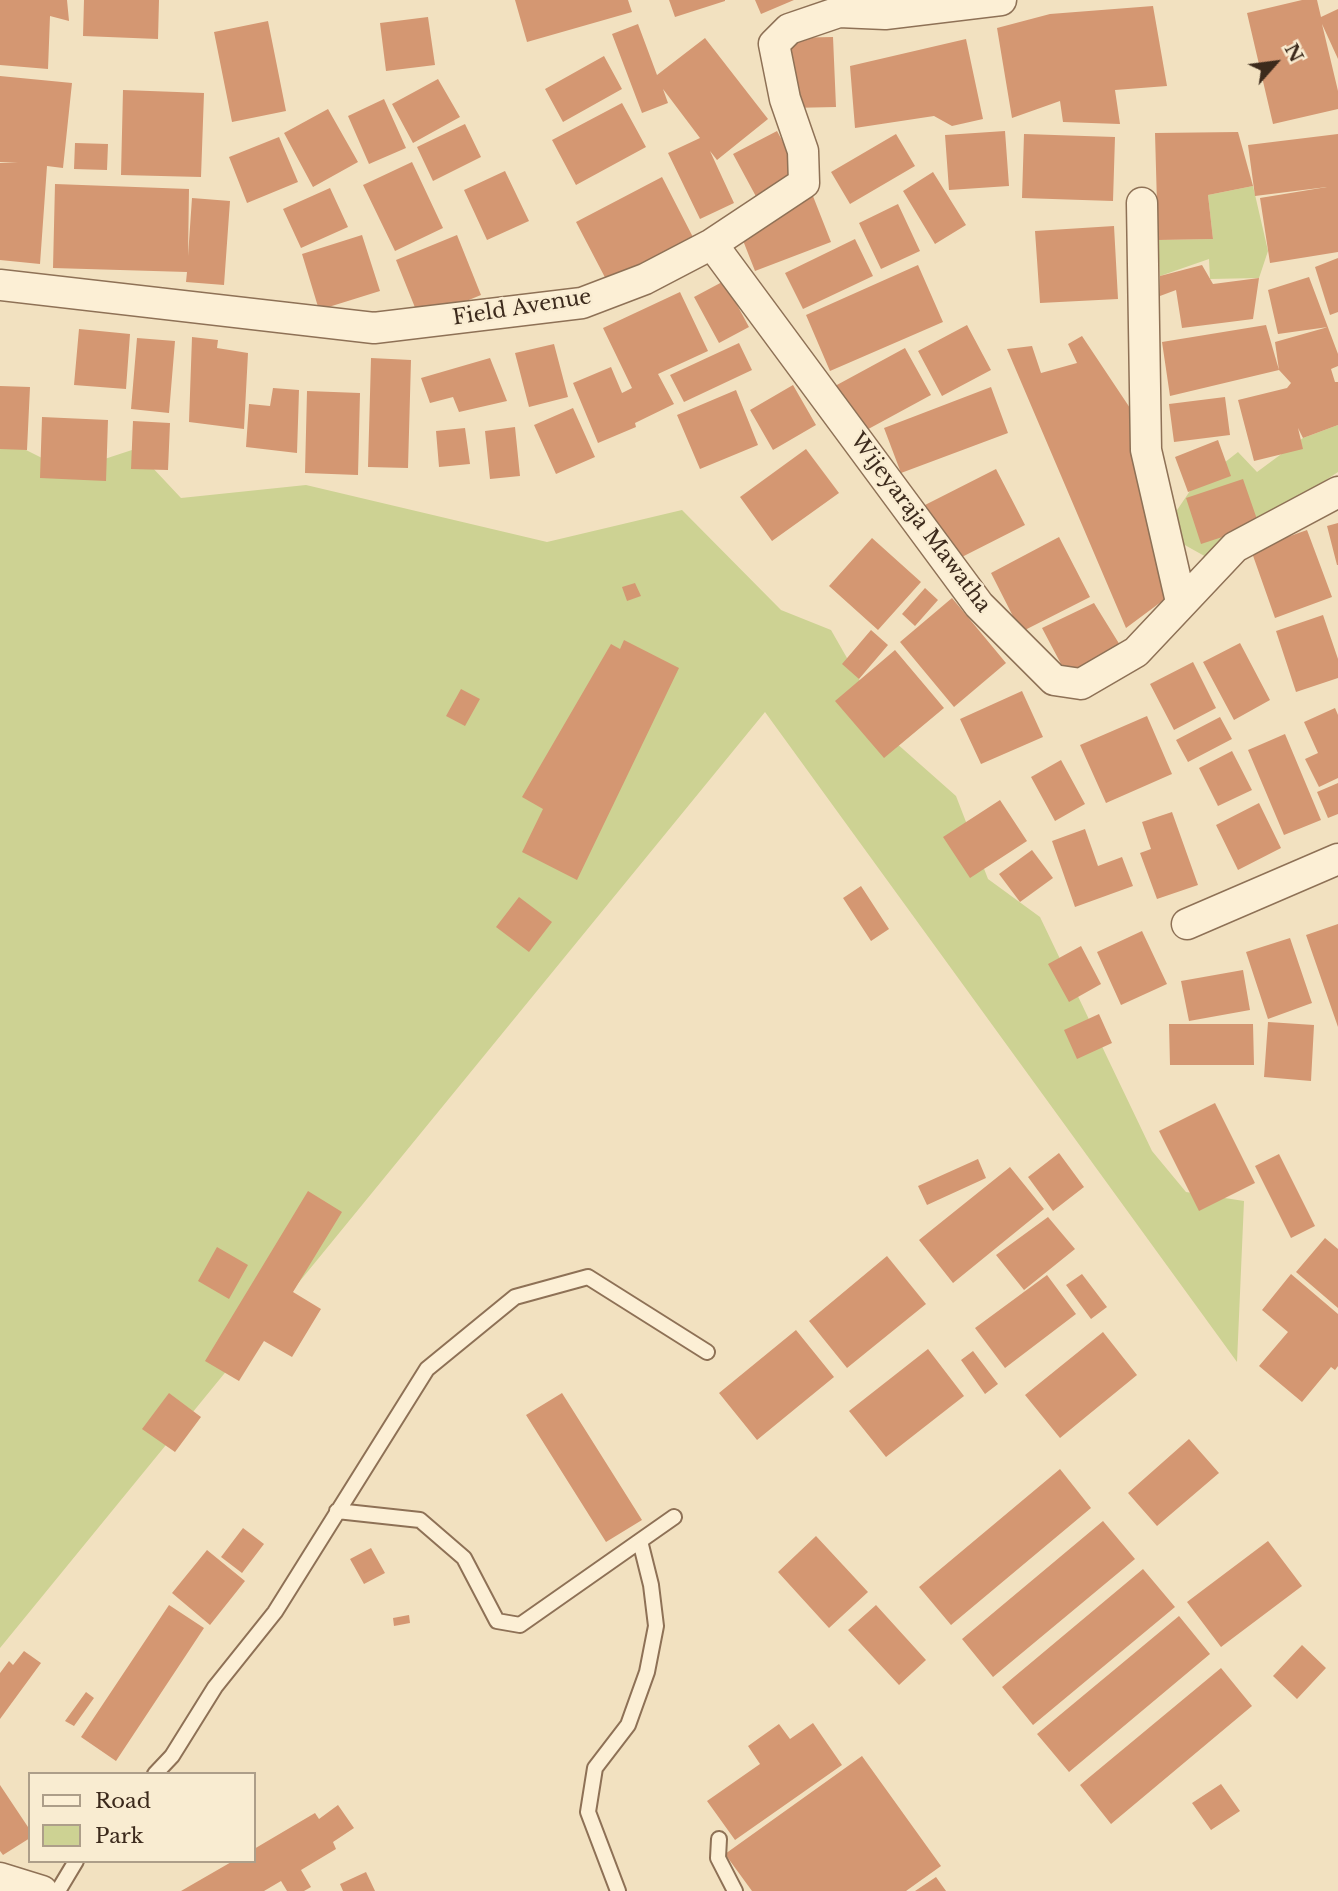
<!DOCTYPE html>
<html>
<head>
<meta charset="utf-8">
<style>
	body { margin:0 }
	#map { position:relative; width:1338px; height:1891px; overflow:hidden; background:#f2e1c0; font-family:"Libre Baskerville",serif }
	canvas { display:block }
	.legend { position:absolute; left:28px; top:1772px; width:228px; height:91px; box-sizing:border-box; background:#f9ecd1; border:2px solid #ad9e89; margin:0; padding:9px 12px; list-style:none; font-size:21px; color:#3c2a1c }
	.legend li { display:flex; align-items:center; gap:14px; height:35px }
	.legend b { width:35px; border:2px solid #ad9e89 }
	.north { position:absolute; left:1240px; top:28px; width:70px; height:70px; -webkit-text-stroke:5px #f9ecd1; paint-order:stroke; rotate:62deg; font-size:19px; font-weight:700; line-height:28px; text-align:center; color:#3c2a1c }
	.north::after { content:''; display:block; margin:auto; width:24px; height:32px; background:#3c2a1c; clip-path:polygon(50% 0,100% 100%,50% 72%,0 100%) }
</style>
</head>
<body>
<div id="map">
<canvas width="1338" height="1891"></canvas>
<ul class="legend">
<li><b style="height:9px;background:#fcefd5"></b>Road</li>
<li><b style="height:19px;background:#cdd293"></b>Park</li>
</ul>
<div class="north">N</div>
</div>
<script>
const context = document.querySelector('canvas').getContext('2d');
context.lineJoin = 'round';
function fill(path, color) { context.fillStyle = color; context.fill(path, 'evenodd'); }
function strokePath(path, color, width, dash) { context.strokeStyle = color; context.lineWidth = width; context.lineCap = dash ? 'butt' : 'round'; context.setLineDash(dash || []); context.stroke(path); }
function label(font, color, halo, rows, align = 'center') {
  context.font = font + ' "Libre Baskerville",serif'; context.lineWidth = 5; context.setLineDash([]); context.textBaseline = 'middle'; context.strokeStyle = halo; context.fillStyle = color; for (const [text, x, y, turn = 0] of rows) {
    context.save(); context.translate(x, y); context.rotate((+turn || 0) * Math.PI / 180); context.textAlign = isNaN(turn) ? turn : align; if (halo) context.strokeText(text, 0, 0); context.fillText(text, 0, 0); context.restore();
  }
}
const green = new Path2D(`
	M 1253,186 L 1268,251 L 1259,278 L 1210,279 L 1209,259 L 1160,276 L 1158,240 L 1213,239 L 1208,195 Z
	M 1338,425 L 1338,472 L 1208,558 L 1183,544 L 1173,516 L 1192,488 L 1238,452 L 1257,472 L 1303,438 Z
	M 0,437 L 68,471 L 135,449 L 181,498 L 306,485 L 547,542 L 682,510 L 781,610 L 831,630 L 895,742 L 956,796 L 988,879 L 1040,917 L 1152,1151 L 1186,1192 L 1244,1201 L 1237,1362 L 765,712 L 0,1648 Z`);
const building = new Path2D(`
	M 0,0 L 67,0 L 69,21 L 50,16 L 48,69 L 0,65 Z
	M 84,0 L 159,0 L 158,39 L 83,36 Z
	M 515,0 L 628,0 L 632,12 L 527,42 Z
	M 669,0 L 725,0 L 725,1 L 675,17 Z
	M 755,0 L 794,0 L 761,14 Z
	M 1302,0 L 1317,0 L 1321,17 L 1338,9 L 1338,59 L 1322,24 L 1338,91 L 1338,109 L 1273,124 L 1247,13 Z
	M 1153,6 L 1167,86 L 1115,90 L 1120,124 L 1063,122 L 1060,101 L 1012,118 L 997,28 L 1050,14 Z
	M 428,17 L 435,65 L 386,71 L 380,23 Z
	M 268,21 L 286,111 L 232,122 L 214,32 Z
	M 638,24 L 657,75 L 705,38 L 768,119 L 717,160 L 710,151 L 734,203 L 700,219 L 668,153 L 700,138 L 663,89 L 668,103 L 642,113 L 612,34 Z
	M 833,37 L 836,107 L 790,108 L 787,38 Z
	M 966,39 L 983,119 L 952,126 L 934,116 L 855,128 L 850,66 Z
	M 604,56 L 622,89 L 563,122 L 545,89 Z
	M 0,76 L 72,83 L 63,168 L 47,166 L 40,264 L 0,260 L 0,163 L 18,163 L 0,162 Z
	M 438,79 L 460,117 L 413,143 L 392,104 Z
	M 123,90 L 204,93 L 201,177 L 121,175 Z
	M 384,99 L 406,148 L 369,164 L 348,116 Z
	M 622,103 L 646,147 L 576,185 L 552,140 Z
	M 328,109 L 358,162 L 313,187 L 284,133 Z
	M 465,124 L 481,157 L 433,181 L 417,147 Z
	M 777,131 L 803,179 L 759,202 L 733,154 Z
	M 1005,131 L 1009,186 L 949,190 L 945,135 Z
	M 1238,132 L 1253,186 L 1208,195 L 1213,239 L 1158,240 L 1155,133 Z
	M 896,134 L 915,166 L 850,204 L 831,172 Z
	M 1024,134 L 1115,137 L 1113,201 L 1022,198 Z
	M 1338,134 L 1338,252 L 1270,263 L 1260,198 L 1327,187 L 1255,196 L 1248,145 Z
	M 279,137 L 298,182 L 247,203 L 229,157 Z
	M 75,143 L 108,144 L 107,170 L 74,169 Z
	M 412,162 L 443,228 L 395,251 L 363,185 Z
	M 505,171 L 529,221 L 487,240 L 464,190 Z
	M 933,172 L 966,225 L 935,244 L 903,191 Z
	M 662,177 L 696,243 L 610,287 L 576,222 Z
	M 55,184 L 189,189 L 188,256 L 192,198 L 230,201 L 224,285 L 186,282 L 187,272 L 53,268 Z
	M 809,186 L 831,242 L 755,271 L 733,215 Z
	M 330,188 L 348,227 L 301,248 L 283,209 Z
	M 898,204 L 920,251 L 881,269 L 859,223 Z
	M 1114,226 L 1118,299 L 1040,303 L 1035,231 Z
	M 362,235 L 380,291 L 319,310 L 302,254 Z
	M 457,235 L 481,295 L 420,320 L 396,260 Z
	M 855,239 L 873,276 L 803,309 L 785,273 Z
	M 1338,258 L 1338,312 L 1330,315 L 1315,267 Z
	M 918,265 L 943,322 L 830,371 L 806,315 Z
	M 1202,265 L 1213,284 L 1259,278 L 1253,319 L 1182,328 L 1176,290 L 1160,296 L 1160,276 Z
	M 1309,277 L 1338,354 L 1338,366 L 1331,369 L 1335,382 L 1338,382 L 1338,425 L 1303,438 L 1298,428 L 1303,449 L 1254,461 L 1238,400 L 1287,388 L 1291,383 L 1279,370 L 1275,342 L 1328,327 L 1278,334 L 1268,290 Z
	M 724,281 L 749,327 L 719,343 L 694,297 Z
	M 680,292 L 708,351 L 658,374 L 674,404 L 635,423 L 636,427 L 598,443 L 573,383 L 611,367 L 622,393 L 632,388 L 603,328 Z
	M 967,325 L 991,370 L 942,396 L 918,351 Z
	M 1266,325 L 1279,370 L 1170,396 L 1162,342 Z
	M 79,329 L 130,334 L 126,389 L 74,385 Z
	M 1082,336 L 1132,411 L 1165,599 L 1126,628 L 1007,349 L 1032,346 L 1041,373 L 1077,363 L 1068,344 Z
	M 192,337 L 218,340 L 217,348 L 248,353 L 244,429 L 189,422 Z
	M 137,338 L 175,341 L 169,413 L 131,409 Z
	M 739,343 L 752,370 L 684,402 L 670,375 Z
	M 554,344 L 568,397 L 529,407 L 515,353 Z
	M 905,348 L 931,395 L 861,433 L 835,386 Z
	M 371,358 L 411,360 L 408,468 L 368,467 Z
	M 490,358 L 507,401 L 459,412 L 453,397 L 430,403 L 421,378 Z
	M 793,385 L 816,425 L 773,450 L 750,410 Z
	M 0,386 L 30,387 L 27,450 L 0,449 Z
	M 991,387 L 1008,433 L 901,473 L 884,428 Z
	M 273,388 L 299,390 L 297,453 L 246,447 L 249,404 L 270,406 Z
	M 736,390 L 758,445 L 700,469 L 677,415 Z
	M 307,391 L 360,393 L 358,475 L 305,473 Z
	M 1225,397 L 1230,435 L 1174,442 L 1169,404 Z
	M 573,408 L 595,457 L 556,474 L 534,425 Z
	M 42,417 L 108,420 L 106,481 L 40,478 Z
	M 133,421 L 170,423 L 168,470 L 131,469 Z
	M 515,427 L 520,476 L 490,479 L 485,431 Z
	M 465,428 L 470,464 L 439,467 L 436,431 Z
	M 1218,440 L 1231,476 L 1188,492 L 1175,457 Z
	M 806,449 L 839,493 L 772,541 L 740,497 Z
	M 996,469 L 1025,525 L 954,561 L 925,505 Z
	M 1243,479 L 1259,525 L 1201,544 L 1186,498 Z
	M 1338,523 L 1338,565 L 1337,565 L 1327,526 Z
	M 1307,530 L 1332,597 L 1275,618 L 1251,550 Z
	M 1059,537 L 1090,597 L 1021,632 L 991,573 Z
	M 872,538 L 921,582 L 878,630 L 829,586 Z
	M 635,583 L 641,596 L 627,601 L 622,587 Z
	M 925,588 L 938,600 L 915,626 L 902,614 Z
	M 952,598 L 1006,663 L 954,707 L 900,642 Z
	M 1094,603 L 1123,650 L 1069,679 L 1042,628 Z
	M 1323,615 L 1338,659 L 1338,678 L 1296,692 L 1276,631 Z
	M 871,630 L 888,645 L 859,679 L 842,664 Z
	M 624,640 L 679,668 L 577,880 L 522,852 L 543,809 L 522,797 L 611,644 L 620,649 Z
	M 1240,643 L 1270,700 L 1234,720 L 1203,662 Z
	M 895,650 L 944,708 L 884,758 L 835,701 Z
	M 1193,662 L 1216,708 L 1174,730 L 1150,684 Z
	M 461,689 L 480,699 L 465,726 L 446,716 Z
	M 1022,691 L 1043,737 L 981,764 L 960,719 Z
	M 1335,708 L 1338,715 L 1338,778 L 1319,787 L 1305,759 L 1318,753 L 1304,722 Z
	M 1147,716 L 1172,774 L 1106,803 L 1080,745 Z
	M 1220,717 L 1232,739 L 1188,762 L 1176,740 Z
	M 1285,734 L 1321,820 L 1284,835 L 1248,750 Z
	M 1232,751 L 1252,790 L 1218,806 L 1199,768 Z
	M 1061,760 L 1085,804 L 1055,821 L 1031,777 Z
	M 1338,783 L 1338,814 L 1328,818 L 1317,792 Z
	M 1000,800 L 1027,841 L 970,878 L 943,837 Z
	M 1259,803 L 1281,848 L 1238,870 L 1216,825 Z
	M 1172,812 L 1198,885 L 1157,899 L 1140,853 L 1151,849 L 1142,822 Z
	M 1085,829 L 1098,866 L 1122,857 L 1133,886 L 1075,907 L 1052,841 Z
	M 1032,850 L 1053,878 L 1020,902 L 999,874 Z
	M 861,886 L 889,929 L 871,941 L 843,898 Z
	M 519,897 L 552,922 L 529,952 L 496,927 Z
	M 1338,924 L 1338,1027 L 1306,935 Z
	M 1142,931 L 1167,984 L 1121,1005 L 1097,952 Z
	M 1290,938 L 1312,1003 L 1268,1019 L 1246,952 Z
	M 1081,946 L 1101,984 L 1069,1002 L 1048,964 Z
	M 1243,970 L 1250,1010 L 1189,1021 L 1181,981 Z
	M 1099,1014 L 1112,1043 L 1077,1059 L 1064,1030 Z
	M 1268,1022 L 1314,1025 L 1311,1081 L 1264,1077 Z
	M 1169,1024 L 1253,1024 L 1254,1065 L 1170,1065 Z
	M 1215,1103 L 1255,1183 L 1199,1211 L 1159,1131 Z
	M 1059,1153 L 1084,1187 L 1053,1211 L 1028,1177 Z
	M 1279,1154 L 1315,1226 L 1291,1238 L 1255,1166 Z
	M 978,1159 L 986,1178 L 927,1205 L 918,1186 Z
	M 1010,1167 L 1044,1209 L 953,1283 L 919,1240 Z
	M 308,1191 L 342,1212 L 293,1292 L 321,1309 L 292,1357 L 264,1341 L 239,1381 L 205,1361 Z
	M 1048,1217 L 1075,1249 L 1024,1290 L 996,1255 Z
	M 1325,1238 L 1338,1249 L 1338,1308 L 1296,1272 Z
	M 217,1247 L 248,1265 L 229,1299 L 198,1281 Z
	M 887,1256 L 926,1304 L 847,1368 L 809,1321 Z
	M 1082,1274 L 1107,1307 L 1091,1319 L 1066,1285 Z
	M 1291,1274 L 1338,1314 L 1338,1366 L 1335,1370 L 1331,1367 L 1302,1402 L 1259,1366 L 1288,1332 L 1262,1310 Z
	M 1047,1275 L 1076,1314 L 1005,1368 L 975,1328 Z
	M 796,1330 L 834,1377 L 757,1440 L 719,1393 Z
	M 1103,1332 L 1137,1375 L 1060,1438 L 1025,1395 Z
	M 928,1349 L 964,1396 L 886,1457 L 849,1411 Z
	M 973,1351 L 998,1384 L 985,1394 L 961,1360 Z
	M 169,1393 L 201,1417 L 175,1452 L 142,1429 Z
	M 562,1393 L 642,1520 L 606,1542 L 526,1415 Z
	M 1189,1439 L 1219,1473 L 1157,1526 L 1128,1493 Z
	M 1060,1469 L 1091,1508 L 951,1625 L 919,1587 Z
	M 1103,1521 L 1135,1559 L 993,1677 L 962,1639 Z
	M 243,1528 L 264,1544 L 242,1573 L 221,1557 Z
	M 816,1536 L 868,1592 L 829,1628 L 778,1572 Z
	M 1268,1541 L 1302,1586 L 1221,1647 L 1187,1602 Z
	M 371,1548 L 385,1573 L 364,1584 L 350,1559 Z
	M 207,1550 L 245,1581 L 210,1625 L 172,1593 Z
	M 1143,1569 L 1175,1607 L 1033,1725 L 1002,1687 Z
	M 169,1605 L 204,1628 L 116,1761 L 81,1737 Z
	M 876,1605 L 926,1660 L 899,1685 L 848,1630 Z
	M 409,1615 L 410,1623 L 394,1626 L 393,1618 Z
	M 1179,1616 L 1210,1654 L 1069,1772 L 1037,1734 Z
	M 1302,1645 L 1326,1668 L 1297,1699 L 1273,1676 Z
	M 24,1651 L 41,1663 L 0,1719 L 0,1673 L 9,1661 L 13,1665 Z
	M 1221,1668 L 1252,1706 L 1111,1824 L 1080,1785 Z
	M 86,1692 L 94,1698 L 74,1726 L 65,1721 Z
	M 813,1723 L 842,1765 L 735,1840 L 707,1801 L 760,1764 L 748,1746 L 779,1724 L 790,1739 Z
	M 862,1756 L 941,1866 L 906,1891 L 752,1891 L 725,1854 Z
	M 1221,1784 L 1240,1811 L 1211,1830 L 1192,1803 Z
	M 0,1785 L 30,1830 L 30,1838 L 3,1855 L 0,1851 Z
	M 338,1805 L 354,1828 L 333,1842 L 336,1849 L 301,1870 L 311,1887 L 304,1891 L 287,1891 L 281,1881 L 264,1891 L 181,1891 L 233,1861 L 254,1861 L 254,1849 L 315,1813 L 319,1819 Z
	M 366,1872 L 375,1891 L 343,1891 L 340,1884 Z
	M 936,1877 L 946,1891 L 915,1891 Z`);
const lane = new Path2D(`
	M 337,1511 L 420,1520 L 464,1558 L 497,1621 L 520,1625 L 674,1517
	M 155,1774 L 172,1756 L 215,1687 L 275,1612 L 427,1369 L 515,1297 L 588,1277 L 707,1352
	M 719,1839 L 718,1858 L 735,1891
	M 58,1891 L 76,1861
	M 618,1891 L 588,1812 L 595,1768 L 628,1725 L 647,1672 L 656,1626 L 651,1585 L 640,1541`);
const street = new Path2D(`
	M 1142,203 L 1146,450 L 1181,602
	M 712,244 L 979,605 L 1054,680 L 1081,684 L 1136,652 L 1235,547 L 1338,492
	M 0,285 L 374,328 L 582,303 L 645,279 L 712,244 L 804,183 L 803,151 L 785,99 L 774,44 L 789,29 L 839,12 L 885,14 L 1001,0
	M 1187,924 L 1338,859
	M 0,1878 L 42,1891`);
const streetNames = [
	["Field Avenue",522,308,-9],
	["Wijeyaraja Mawatha",920,523,53]
];
fill(green, '#cdd293');
fill(building, '#d49772');
strokePath(lane, '#8e7156', 18);
strokePath(street, '#8e7156', 33);
strokePath(lane, '#fcefd5', 14);
strokePath(street, '#fcefd5', 30);
label('21px', '#3c2a1c', '#f9ecd1', streetNames);
</script>
</body>
</html>
